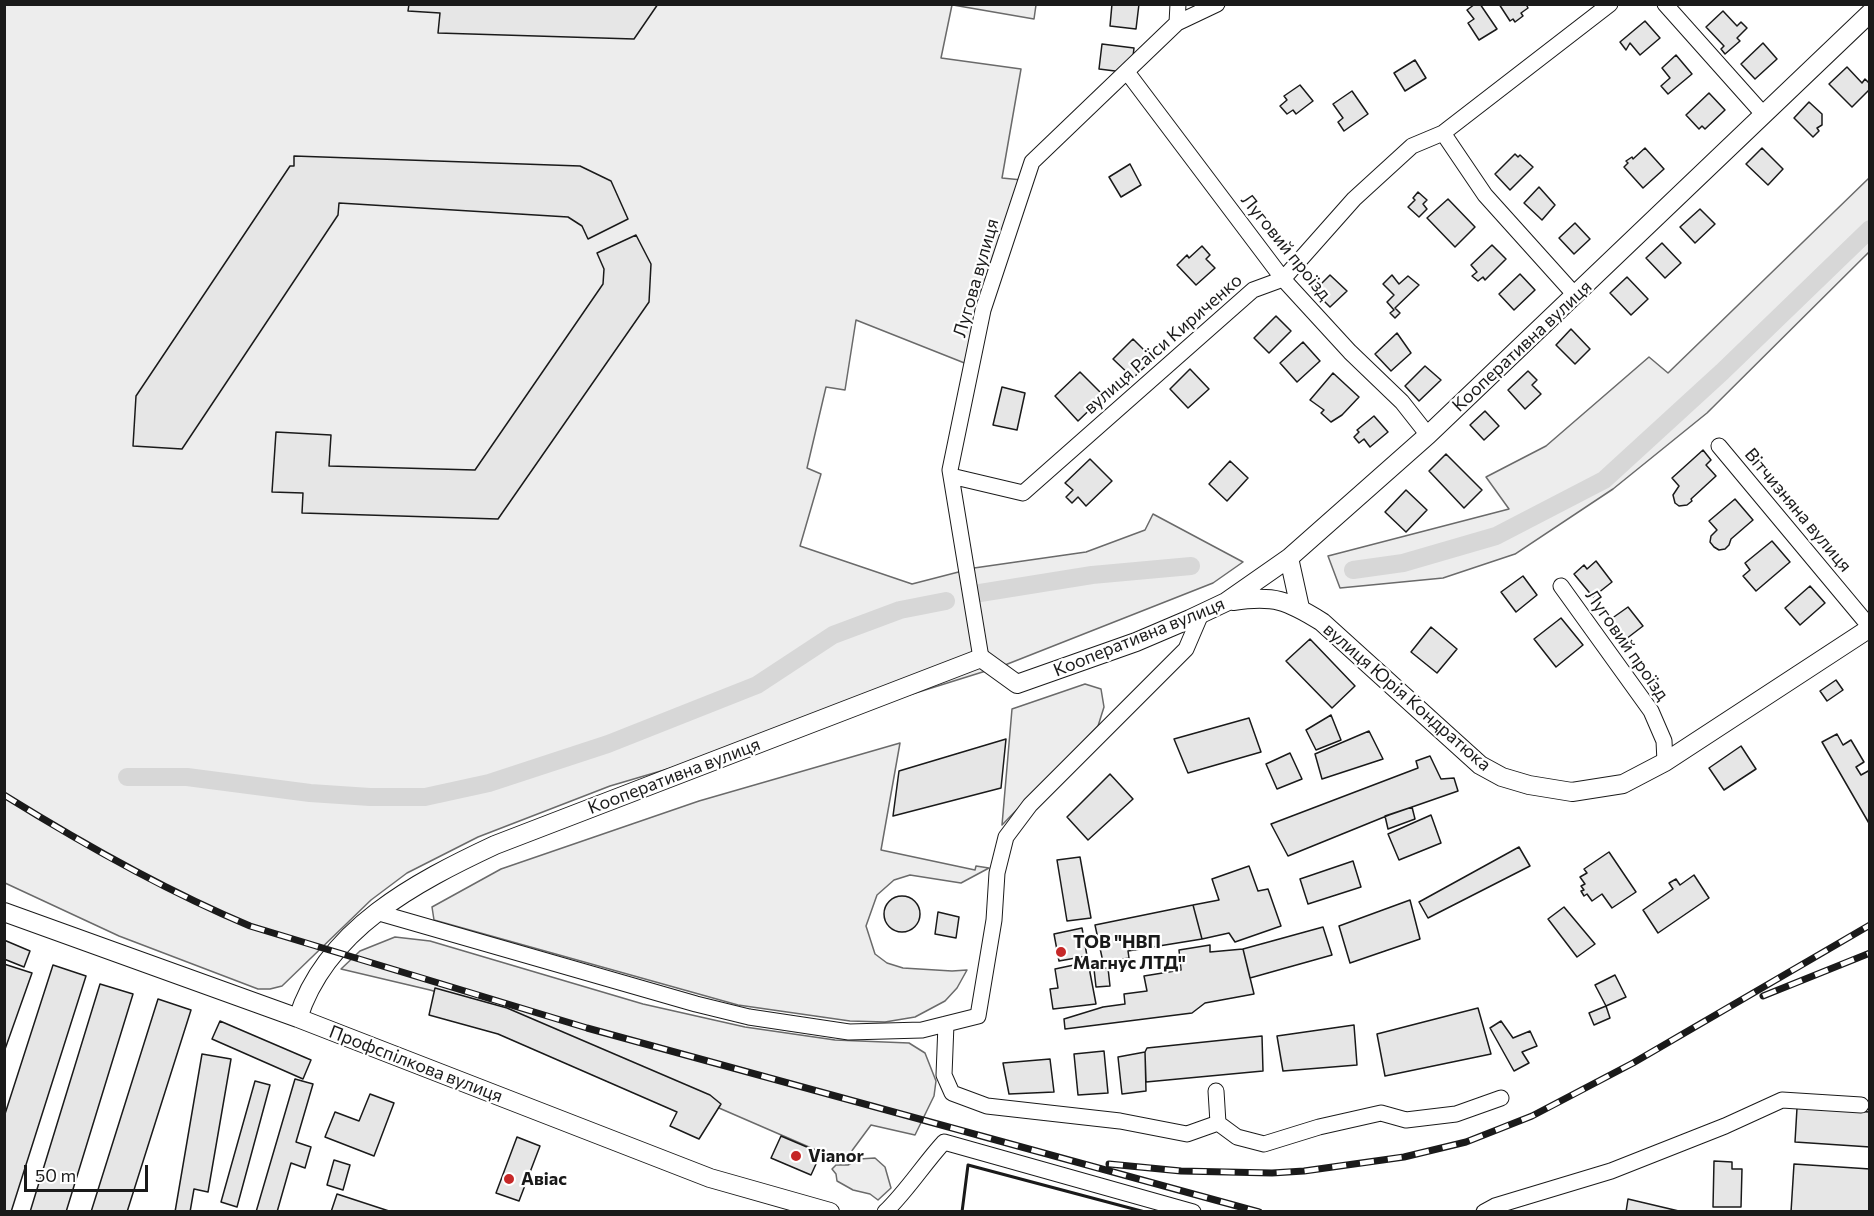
<!DOCTYPE html>
<html>
<head>
<meta charset="utf-8">
<style>
	body { margin:0 }
	#map { position:relative; width:1874px; height:1216px; overflow:hidden; background:#fff; font-family:Commissioner,sans-serif }
	canvas { display:block }
	.frame { position:absolute; inset:0; border:6px solid #1a1a1a; pointer-events:none }
	.scale { position:absolute; left:24px; top:1165px; width:124px; height:27px; box-sizing:border-box; border:3px solid #1a1a1a; border-top:0; padding-left:8px; font-size:18px; line-height:21px; white-space:nowrap; color:#1a1a1a; -webkit-text-stroke:4px #fff; paint-order:stroke }
</style>
</head>
<body>
<div id="map">
<canvas width="1874" height="1216"></canvas>
<div class="frame"></div>
<div class="scale">50 m</div>
</div>
<script>
const context = document.querySelector('canvas').getContext('2d');
context.lineJoin = 'round';
function fill(path, color) { context.fillStyle = color; context.fill(path, 'evenodd'); }
function strokePath(path, color, width, dash) { context.strokeStyle = color; context.lineWidth = width; context.lineCap = dash ? 'butt' : 'round'; context.setLineDash(dash || []); context.stroke(path); }
function label(font, color, halo, rows, align = 'center') {
  context.font = font + ' Commissioner,sans-serif'; context.lineWidth = 4.5; context.setLineDash([]); context.textBaseline = 'middle'; context.strokeStyle = halo; context.fillStyle = color; for (const [text, x, y, turn = 0] of rows) {
    context.save(); context.translate(x, y); context.rotate((+turn || 0) * Math.PI / 180); context.textAlign = isNaN(turn) ? turn : align; if (halo) context.strokeText(text, 0, 0); context.fillText(text, 0, 0); context.restore();
  }
}
const built = new Path2D(`
	M 5,5 L 952,5 L 941,58 L 1021,69 L 1002,178 L 1022,180 L 967,364 L 856,320 L 845,390 L 826,387 L 807,468 L 821,474 L 800,546 L 912,584 L 974,568 L 1086,552 L 1145,530 L 1153,514 L 1243,562 L 1213,583 L 1005,665 L 749,745 L 610,786 L 478,837 L 407,873 L 371,900 L 282,986 L 270,989 L 258,989 L 119,936 L 5,883 Z
	M 953,5 L 1036,5 L 1034,19 Z
	M 1869,178 L 1869,252 L 1707,413 L 1613,489 L 1515,554 L 1443,578 L 1340,588 L 1328,556 L 1509,509 L 1486,477 L 1546,446 L 1649,357 L 1668,373 Z
	M 1085,684 L 1101,689 L 1104,707 L 1098,726 L 1002,825 L 1012,709 Z
	M 900,743 L 881,850 L 975,870 L 976,866 L 989,868 L 961,883 L 910,875 L 894,880 L 877,895 L 866,926 L 875,954 L 887,963 L 903,968 L 952,971 L 967,970 L 957,988 L 945,1001 L 915,1017 L 885,1022 L 850,1021 L 738,1005 L 434,920 L 432,907 L 501,869 L 699,801 Z
	M 395,937 L 430,941 L 643,1004 L 745,1027 L 835,1040 L 909,1043 L 925,1053 L 936,1081 L 934,1096 L 915,1135 L 871,1125 L 851,1152 L 832,1157 L 719,1108 L 708,1099 L 502,1011 L 430,990 L 341,969 L 360,951 Z
	M 875,1158 L 885,1167 L 891,1188 L 878,1200 L 870,1194 L 853,1190 L 837,1181 L 836,1174 L 832,1169 L 836,1165 L 848,1165 L 859,1159 Z`);
const canal = new Path2D(`
	M 1353,570 L 1403,563 L 1496,536 L 1604,480 L 1722,372 L 1870,229
	M 980,593 L 1092,575 L 1191,566
	M 127,777 L 187,777 L 310,793 L 370,797 L 425,797 L 489,783 L 608,744 L 757,685 L 833,635 L 900,610 L 946,601`);
const building = new Path2D(`
	M 409,4 L 658,4 L 634,39 L 438,33 L 440,13 L 408,11 Z
	M 1112,4 L 1139,4 L 1136,29 L 1110,26 Z
	M 1475,4 L 1480,4 L 1497,29 L 1479,40 L 1468,23 L 1474,19 L 1467,10 Z
	M 1499,4 L 1526,4 L 1528,8 L 1521,13 L 1523,16 L 1515,22 L 1513,19 L 1510,21 Z
	M 1723,11 L 1737,26 L 1741,22 L 1747,28 L 1737,38 L 1740,41 L 1725,54 L 1721,49 L 1724,46 L 1706,27 Z
	M 1645,21 L 1660,38 L 1640,55 L 1630,43 L 1626,50 L 1620,42 Z
	M 1763,43 L 1777,59 L 1755,79 L 1741,64 Z
	M 1102,44 L 1134,48 L 1131,73 L 1099,69 Z
	M 1676,55 L 1692,74 L 1668,94 L 1661,86 L 1670,78 L 1662,68 Z
	M 1415,60 L 1426,78 L 1405,91 L 1394,73 Z
	M 1847,67 L 1862,83 L 1865,79 L 1870,84 L 1870,89 L 1852,107 L 1829,84 Z
	M 1300,85 L 1313,101 L 1296,114 L 1293,110 L 1287,114 L 1280,106 L 1287,100 L 1284,96 Z
	M 1352,91 L 1368,114 L 1344,131 L 1338,122 L 1343,118 L 1333,104 Z
	M 1709,93 L 1725,110 L 1705,129 L 1702,126 L 1699,129 L 1686,115 Z
	M 1809,102 L 1822,114 L 1822,125 L 1817,128 L 1819,131 L 1813,137 L 1794,118 Z
	M 1645,148 L 1664,169 L 1643,188 L 1624,167 L 1628,163 L 1626,161 L 1632,157 L 1633,159 Z
	M 1762,148 L 1783,169 L 1768,185 L 1746,164 Z
	M 1515,154 L 1518,157 L 1520,155 L 1533,167 L 1510,190 L 1495,174 Z
	M 294,156 L 580,166 L 611,181 L 628,219 L 588,239 L 582,226 L 568,217 L 339,203 L 338,215 L 182,449 L 133,446 L 136,396 L 290,166 L 294,166 Z
	M 1130,164 L 1141,185 L 1121,197 L 1109,177 Z
	M 1539,187 L 1555,205 L 1542,220 L 1524,203 Z
	M 1418,192 L 1427,200 L 1423,204 L 1427,209 L 1419,217 L 1408,207 L 1415,200 L 1413,198 Z
	M 1448,199 L 1475,227 L 1455,247 L 1427,218 Z
	M 1700,209 L 1715,224 L 1695,243 L 1680,227 Z
	M 1575,223 L 1590,239 L 1574,254 L 1559,238 Z
	M 636,235 L 651,264 L 649,302 L 498,519 L 302,513 L 303,493 L 272,492 L 276,432 L 331,435 L 329,466 L 475,470 L 603,284 L 604,269 L 597,253 Z
	M 1662,243 L 1681,263 L 1665,278 L 1646,258 Z
	M 1492,245 L 1506,259 L 1485,280 L 1483,277 L 1478,281 L 1472,276 L 1477,272 L 1471,265 Z
	M 1202,246 L 1210,255 L 1206,259 L 1215,268 L 1196,285 L 1177,265 L 1187,255 L 1189,258 Z
	M 1520,274 L 1535,290 L 1514,310 L 1499,294 Z
	M 1330,275 L 1347,291 L 1330,307 L 1314,291 Z
	M 1392,275 L 1399,284 L 1408,276 L 1419,285 L 1395,308 L 1400,313 L 1395,318 L 1390,313 L 1394,310 L 1387,302 L 1394,295 L 1383,284 Z
	M 1627,277 L 1648,299 L 1631,315 L 1610,293 Z
	M 1276,316 L 1291,331 L 1269,353 L 1254,338 Z
	M 1571,329 L 1590,349 L 1575,364 L 1556,345 Z
	M 1397,333 L 1411,353 L 1391,371 L 1375,354 Z
	M 1133,339 L 1153,359 L 1133,378 L 1113,359 Z
	M 1303,342 L 1320,361 L 1297,382 L 1280,363 Z
	M 1425,366 L 1441,380 L 1419,401 L 1405,386 Z
	M 1190,369 L 1209,389 L 1188,408 L 1170,389 Z
	M 1528,371 L 1537,380 L 1532,385 L 1541,394 L 1525,409 L 1508,390 Z
	M 1080,372 L 1104,396 L 1078,421 L 1055,396 Z
	M 1333,373 L 1359,397 L 1342,415 L 1331,422 L 1321,413 L 1324,410 L 1310,400 Z
	M 1002,387 L 1025,393 L 1017,430 L 993,425 Z
	M 1485,411 L 1499,426 L 1484,440 L 1470,425 Z
	M 1374,416 L 1388,432 L 1370,447 L 1364,439 L 1359,443 L 1354,437 L 1359,432 L 1357,430 Z
	M 1703,450 L 1711,460 L 1706,465 L 1716,476 L 1691,499 L 1692,501 L 1687,505 L 1679,506 L 1675,503 L 1673,495 L 1679,486 L 1672,478 Z
	M 1446,454 L 1482,490 L 1464,508 L 1429,471 Z
	M 1090,459 L 1112,481 L 1086,506 L 1078,497 L 1072,503 L 1066,497 L 1073,490 L 1065,483 Z
	M 1230,461 L 1248,478 L 1227,501 L 1209,484 Z
	M 1406,490 L 1427,510 L 1406,532 L 1385,512 Z
	M 1735,499 L 1753,520 L 1731,539 L 1729,545 L 1725,549 L 1719,550 L 1714,547 L 1710,542 L 1711,536 L 1717,530 L 1709,521 Z
	M 1772,541 L 1790,562 L 1756,591 L 1743,576 L 1750,570 L 1745,563 Z
	M 1596,561 L 1612,582 L 1593,597 L 1574,574 L 1584,565 L 1587,569 Z
	M 1523,576 L 1537,595 L 1516,612 L 1501,592 Z
	M 1810,586 L 1825,603 L 1800,625 L 1785,608 Z
	M 1628,607 L 1643,626 L 1626,639 L 1611,619 Z
	M 1561,618 L 1583,645 L 1556,667 L 1534,639 Z
	M 1431,627 L 1457,649 L 1437,673 L 1411,652 Z
	M 1310,639 L 1355,686 L 1332,708 L 1286,661 Z
	M 1836,680 L 1843,690 L 1827,701 L 1820,691 Z
	M 1331,715 L 1341,740 L 1316,750 L 1306,730 Z
	M 1249,718 L 1261,752 L 1188,773 L 1174,739 Z
	M 1369,731 L 1383,759 L 1322,779 L 1315,754 Z
	M 1837,734 L 1843,745 L 1851,740 L 1864,762 L 1856,767 L 1861,775 L 1870,770 L 1870,825 L 1822,742 Z
	M 1006,739 L 1001,788 L 893,816 L 899,771 Z
	M 1741,746 L 1756,769 L 1724,790 L 1709,768 Z
	M 1290,753 L 1302,779 L 1277,789 L 1266,764 Z
	M 1430,756 L 1441,779 L 1454,778 L 1458,791 L 1389,815 L 1288,856 L 1271,824 L 1418,768 L 1416,761 Z
	M 1110,774 L 1133,799 L 1088,840 L 1067,817 Z
	M 1412,807 L 1415,819 L 1388,829 L 1385,816 Z
	M 1431,815 L 1441,843 L 1399,860 L 1388,834 Z
	M 1519,847 L 1530,866 L 1428,918 L 1419,902 Z
	M 1609,852 L 1636,892 L 1612,908 L 1602,894 L 1592,901 L 1587,894 L 1584,896 L 1581,891 L 1584,890 L 1581,886 L 1585,884 L 1580,877 L 1587,873 L 1584,869 Z
	M 1080,857 L 1091,918 L 1067,921 L 1057,860 Z
	M 1353,861 L 1361,887 L 1308,904 L 1300,879 Z
	M 1249,866 L 1258,891 L 1268,889 L 1281,926 L 1235,942 L 1229,933 L 1202,939 L 1193,905 L 1219,900 L 1212,879 Z
	M 1694,875 L 1709,898 L 1658,933 L 1643,910 L 1673,889 L 1669,883 L 1676,879 L 1680,885 Z
	M884 914a18 18 0 1 1 36 0a18 18 0 1 1-36 0Z
	M 1410,900 L 1420,939 L 1350,963 L 1339,926 Z
	M 1193,905 L 1202,939 L 1128,951 L 1129,958 L 1103,962 L 1095,925 Z
	M 1564,907 L 1595,944 L 1577,957 L 1548,919 Z
	M 938,912 L 959,917 L 956,938 L 935,934 Z
	M 1323,927 L 1332,955 L 1250,978 L 1243,949 Z
	M 1082,928 L 1087,956 L 1059,961 L 1054,934 Z
	M 4,940 L 30,951 L 24,967 L 4,959 Z
	M 1210,945 L 1210,952 L 1243,949 L 1254,994 L 1205,1003 L 1192,1013 L 1065,1029 L 1064,1019 L 1103,1007 L 1125,1004 L 1124,994 L 1147,991 L 1144,976 L 1181,970 L 1179,950 Z
	M 1088,962 L 1096,1004 L 1053,1009 L 1050,989 L 1058,988 L 1055,969 Z
	M 4,964 L 32,973 L 4,1052 Z
	M 53,965 L 86,976 L 11,1212 L 4,1212 L 4,1117 Z
	M 1108,968 L 1110,986 L 1096,987 L 1094,969 Z
	M 1615,975 L 1626,997 L 1606,1006 L 1595,985 Z
	M 100,984 L 133,994 L 66,1212 L 30,1212 Z
	M 435,988 L 507,1008 L 710,1095 L 721,1104 L 699,1139 L 670,1126 L 677,1112 L 498,1034 L 429,1015 Z
	M 158,999 L 191,1010 L 127,1212 L 91,1212 Z
	M 1606,1006 L 1610,1018 L 1594,1025 L 1589,1013 Z
	M 1478,1008 L 1491,1054 L 1385,1076 L 1377,1034 Z
	M 220,1021 L 311,1060 L 303,1079 L 212,1039 Z
	M 1501,1021 L 1513,1038 L 1530,1031 L 1537,1046 L 1522,1052 L 1529,1063 L 1514,1071 L 1490,1028 Z
	M 1354,1025 L 1357,1065 L 1283,1071 L 1277,1036 Z
	M 1262,1036 L 1263,1071 L 1146,1082 L 1145,1052 L 1147,1048 Z
	M 1104,1051 L 1108,1093 L 1078,1095 L 1074,1054 Z
	M 1145,1052 L 1146,1091 L 1122,1094 L 1118,1057 Z
	M 202,1054 L 231,1059 L 208,1192 L 194,1189 L 190,1212 L 175,1212 Z
	M 1050,1059 L 1054,1092 L 1009,1094 L 1003,1063 Z
	M 295,1079 L 313,1084 L 296,1142 L 311,1147 L 305,1168 L 291,1163 L 277,1212 L 256,1212 Z
	M 255,1081 L 270,1085 L 237,1207 L 221,1202 Z
	M 370,1094 L 394,1103 L 374,1156 L 325,1137 L 335,1112 L 359,1121 Z
	M 1797,1108 L 1870,1112 L 1870,1147 L 1795,1142 Z
	M 781,1136 L 821,1153 L 811,1175 L 771,1158 Z
	M 517,1137 L 540,1146 L 519,1201 L 496,1193 Z
	M 334,1160 L 350,1165 L 343,1190 L 327,1185 Z
	M 1714,1161 L 1732,1162 L 1732,1169 L 1742,1169 L 1741,1207 L 1713,1207 Z
	M 1794,1164 L 1870,1169 L 1870,1212 L 1791,1212 Z
	M 337,1194 L 392,1212 L 331,1212 Z
	M 1628,1199 L 1683,1212 L 1626,1212 Z`);
const minor = new Path2D(`
	M 1665,4 L 1764,115
	M 1177,23 L 1217,4
	M 1127,72 L 1283,279 L 1350,352 L 1402,402 L 1428,435
	M 1443,133 L 1485,195 L 1575,295
	M 1719,446 L 1870,627
	M 951,476 L 1023,493 L 1253,290 L 1283,279 L 1354,199 L 1412,146 L 1443,133 L 1610,4
	M 1561,586 L 1651,711 L 1664,741 L 1665,762
	M 981,658 L 950,470 L 983,310 L 1032,162 L 1177,23 L 1178,4
	M 376,912 L 696,1004 L 749,1017 L 849,1032 L 922,1030 L 978,1016 L 994,920 L 997,873 L 1006,837 L 1030,805 L 1186,649 L 1201,614
	M 946,1024 L 944,1075 L 952,1093 L 987,1106 L 1120,1121 L 1187,1134 L 1218,1123 L 1216,1091
	M 1218,1123 L 1237,1137 L 1264,1144 L 1319,1127 L 1381,1113 L 1406,1120 L 1456,1114 L 1501,1098
	M 885,1212 C 907,1191 923,1165 944,1142 L 1193,1212
	M 1484,1212 L 1495,1206 L 1611,1171 L 1725,1126 L 1782,1100 L 1861,1105`);
const tertiary = new Path2D(`
	M 1289,558 L 1300,608
	M 1233,601 C 1274,595 1287,600 1322,622 L 1480,765 L 1502,777 L 1529,785 L 1572,792 L 1623,784 L 1665,762 L 1870,628
	M 4,912 L 298,1018 L 710,1178 L 830,1212
	M 298,1018 C 326,929 416,882 495,845 L 981,658 L 1017,684 L 1136,642 L 1190,619 L 1226,602 L 1289,558 L 1428,435 L 1870,13`);
const rail = new Path2D(`
	M 4,795 C 83,844 164,890 250,926 L 587,1028 L 1259,1212
	M 1763,996 L 1870,953
	M 1109,1164 L 1181,1171 L 1272,1173 L 1304,1171 L 1404,1157 L 1466,1142 L 1532,1116 L 1633,1063 L 1870,925`);
const wall = new Path2D(`
	M 962,1212 L 968,1165 L 1145,1212`);
const markers = [
	[1061,952,6,"#c62828"],
	[796,1156,6,"#c62828"],
	[509,1179,6,"#c62828"]
];
const streetNames = [
	["Луговий проїзд",1286,247,51],
	["Лугова вулиця",976,278,-74],
	["вулиця Раїси Кириченко",1163,344,-41],
	["Кооперативна вулиця",1522,346,-43],
	["Вітчизняна вулиця",1798,510,50],
	["Кооперативна вулиця",1139,637,-22],
	["Луговий проїзд",1627,645,55],
	["вулиця Юрія Кондратюка",1407,697,41],
	["Кооперативна вулиця",674,776,-21],
	["Профспілкова вулиця",416,1064,21]
];
const poiNames = [
	["ТОВ \"НВП",1073,942],
	["Магнус ЛТД\"",1073,963],
	["Vianor",808,1156],
	["Авіас",521,1179]
];
fill(built, '#ededed');
strokePath(built, '#6a6a6a', 1.5);
strokePath(canal, '#d7d7d7', 18);
fill(building, '#e6e6e6');
strokePath(building, '#1a1a1a', 1.5);
strokePath(minor, '#1a1a1a', 17);
strokePath(tertiary, '#1a1a1a', 20);
strokePath(minor, '#fff', 15);
strokePath(tertiary, '#fff', 18);
strokePath(rail, '#1a1a1a', 7);
strokePath(rail, '#fff', 4.5, [14]);
strokePath(wall, '#1a1a1a', 3);
for (const [x, y, r, color] of markers) { const dot = new Path2D(); dot.arc(x, y, r, 0, 2 * Math.PI); context.fillStyle = color; context.fill(dot); strokePath(dot, '#fff', 2); }
label('18px', '#1a1a1a', '#fff', streetNames);
label('bold 18px', '#1a1a1a', '#fff', poiNames, 'left');
</script>
</body>
</html>
